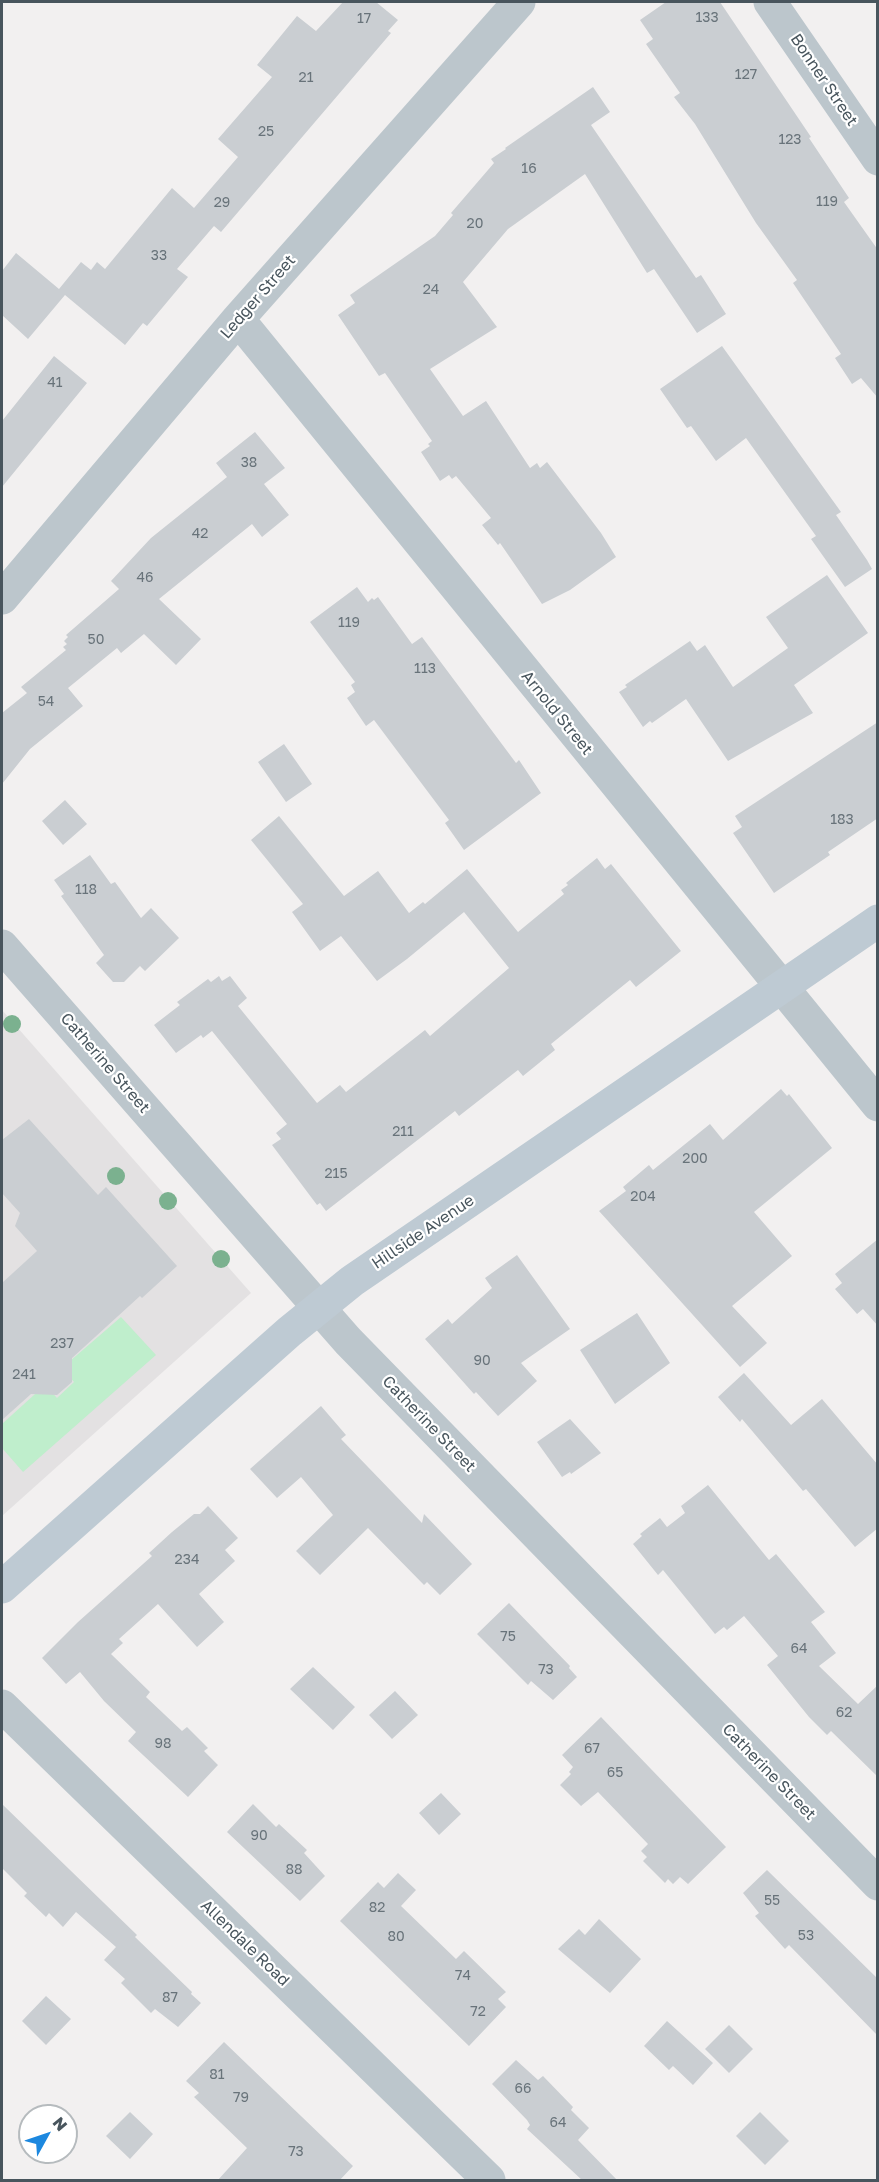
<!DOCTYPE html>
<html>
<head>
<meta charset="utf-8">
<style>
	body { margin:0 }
	#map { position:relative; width:879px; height:2182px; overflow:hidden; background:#f2f0f0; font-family:"Golos Text",sans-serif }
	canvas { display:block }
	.frame { position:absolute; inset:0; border:3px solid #48555d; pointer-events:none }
	.north { position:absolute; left:18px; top:2104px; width:60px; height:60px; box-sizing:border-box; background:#fff; border:2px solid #b6bbbe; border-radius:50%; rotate:50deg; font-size:16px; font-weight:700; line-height:24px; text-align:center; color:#48555d }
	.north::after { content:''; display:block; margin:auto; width:21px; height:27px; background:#1d88df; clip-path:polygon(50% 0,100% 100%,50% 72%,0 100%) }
</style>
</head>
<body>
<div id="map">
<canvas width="879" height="2182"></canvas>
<div class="frame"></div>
<div class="north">N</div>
</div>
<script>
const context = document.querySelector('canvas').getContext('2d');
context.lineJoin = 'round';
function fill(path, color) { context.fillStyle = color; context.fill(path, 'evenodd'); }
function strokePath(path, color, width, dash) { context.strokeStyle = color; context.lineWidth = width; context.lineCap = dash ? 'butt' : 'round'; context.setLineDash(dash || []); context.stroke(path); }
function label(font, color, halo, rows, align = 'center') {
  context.font = font + ' "Golos Text",sans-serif'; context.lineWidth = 4.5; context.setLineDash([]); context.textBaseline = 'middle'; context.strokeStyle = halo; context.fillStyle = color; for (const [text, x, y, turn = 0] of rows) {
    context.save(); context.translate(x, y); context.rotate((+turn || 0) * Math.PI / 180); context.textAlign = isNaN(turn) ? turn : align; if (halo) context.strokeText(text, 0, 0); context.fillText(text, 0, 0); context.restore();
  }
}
const education = new Path2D(`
	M 2,1010 L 251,1293 L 2,1516 Z`);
const green = new Path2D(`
	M 121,1317 L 156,1355 L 23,1472 L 2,1448 L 2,1424 L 45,1385 L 57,1398 L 74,1382 L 62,1368 Z`);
const building = new Path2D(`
	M 343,2 L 376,2 L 398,20 L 388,31 L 391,33 L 221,232 L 214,226 L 177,269 L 188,277 L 147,326 L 143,323 L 125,345 L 65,295 L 28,339 L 2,315 L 2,271 L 16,253 L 59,289 L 81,262 L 91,270 L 97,262 L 105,269 L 172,188 L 194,208 L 238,157 L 218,139 L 272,77 L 257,65 L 297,16 L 316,31 Z
	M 666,2 L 720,2 L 811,137 L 809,138 L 849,198 L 844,202 L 878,250 L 878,398 L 861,378 L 852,384 L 835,358 L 841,354 L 793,283 L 797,280 L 756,223 L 695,124 L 674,97 L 680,93 L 646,44 L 653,39 L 640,20 Z
	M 593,87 L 610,112 L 591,125 L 696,278 L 701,275 L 726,314 L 697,333 L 654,269 L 647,273 L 585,174 L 508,229 L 463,282 L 497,327 L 430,369 L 463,416 L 486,401 L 530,468 L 537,463 L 540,468 L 547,462 L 601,533 L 616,557 L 570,590 L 542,604 L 500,543 L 498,545 L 482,525 L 491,518 L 456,476 L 452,479 L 449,475 L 440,481 L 421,452 L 430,446 L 428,444 L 432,441 L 385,373 L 379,376 L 338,315 L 355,303 L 350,295 L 435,236 L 453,215 L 451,213 L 494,163 L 491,159 L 506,149 L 505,148 Z
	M 722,346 L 841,512 L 836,515 L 867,560 L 872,569 L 845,587 L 811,539 L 816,536 L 746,438 L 716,461 L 691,426 L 687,428 L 660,389 Z
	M 54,356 L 87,383 L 2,487 L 2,421 Z
	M 255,432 L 285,468 L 264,484 L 289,515 L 262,537 L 252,524 L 159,599 L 201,639 L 176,665 L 144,634 L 121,653 L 117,648 L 68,688 L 83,706 L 30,749 L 2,784 L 2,713 L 27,693 L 21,687 L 66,650 L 63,647 L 67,644 L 64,641 L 68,637 L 66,635 L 119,589 L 111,581 L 151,538 L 227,477 L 216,463 Z
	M 827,575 L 868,633 L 794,685 L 813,713 L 728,761 L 686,699 L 652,723 L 650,721 L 643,727 L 619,692 L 627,687 L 625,685 L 690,641 L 697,651 L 705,645 L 733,687 L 788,648 L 766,617 Z
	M 357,587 L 368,602 L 372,598 L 374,600 L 378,597 L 412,644 L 422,637 L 516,763 L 519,760 L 541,793 L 464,850 L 445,823 L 449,820 L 374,720 L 366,726 L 347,698 L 355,692 L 351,685 L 355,682 L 310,622 Z
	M 878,722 L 878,818 L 828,852 L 830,855 L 774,893 L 733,833 L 742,827 L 735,816 Z
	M 284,744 L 312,784 L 286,802 L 258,762 Z
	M 65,800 L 87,824 L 63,845 L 42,821 Z
	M 279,816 L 344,896 L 378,871 L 409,913 L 423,902 L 425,904 L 467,869 L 518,932 L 564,894 L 561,890 L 568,885 L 566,883 L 597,858 L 605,869 L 611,864 L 681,951 L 636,987 L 630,980 L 551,1044 L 555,1050 L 523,1076 L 518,1070 L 459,1116 L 455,1111 L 326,1211 L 320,1203 L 317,1205 L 272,1145 L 281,1139 L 276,1133 L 287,1124 L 212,1031 L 203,1038 L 201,1035 L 176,1053 L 154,1025 L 180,1005 L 177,1002 L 208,979 L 211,982 L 219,976 L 222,981 L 230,976 L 247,998 L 238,1006 L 317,1103 L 340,1085 L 346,1092 L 425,1030 L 430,1036 L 509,968 L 464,912 L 407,959 L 377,981 L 341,936 L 320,951 L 292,912 L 303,904 L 251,840 Z
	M 90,855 L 111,884 L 115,882 L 141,918 L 151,908 L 179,938 L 145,971 L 140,966 L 124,982 L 113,982 L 96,963 L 104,955 L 61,896 L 64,894 L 54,880 Z
	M 781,1089 L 787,1096 L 789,1094 L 832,1148 L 754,1212 L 792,1256 L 732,1306 L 767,1343 L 740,1367 L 599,1211 L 626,1191 L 623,1187 L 649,1165 L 653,1170 L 710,1124 L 723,1140 Z
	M 29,1119 L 98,1195 L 106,1187 L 177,1266 L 142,1298 L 140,1296 L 72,1358 L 72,1382 L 57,1395 L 31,1394 L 2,1420 L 2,1283 L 37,1251 L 15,1226 L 20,1213 L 2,1193 L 2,1140 Z
	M 878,1239 L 878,1326 L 863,1309 L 857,1314 L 835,1289 L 842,1283 L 835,1274 Z
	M 517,1255 L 570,1329 L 521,1363 L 537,1381 L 498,1416 L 476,1392 L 474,1394 L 425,1339 L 448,1319 L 452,1324 L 492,1288 L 485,1278 Z
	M 637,1313 L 670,1363 L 615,1404 L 580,1350 Z
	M 744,1373 L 791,1425 L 822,1399 L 878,1465 L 878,1528 L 855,1547 L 806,1489 L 803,1491 L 742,1419 L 740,1422 L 718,1397 Z
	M 321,1406 L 346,1435 L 341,1439 L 422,1523 L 424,1514 L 472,1564 L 440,1595 L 427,1582 L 424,1585 L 368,1528 L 320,1575 L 296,1551 L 333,1515 L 301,1477 L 277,1498 L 250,1469 Z
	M 570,1419 L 601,1453 L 571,1474 L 570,1472 L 562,1477 L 537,1442 Z
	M 708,1485 L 769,1560 L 776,1554 L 825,1612 L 811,1622 L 836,1653 L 819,1666 L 858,1704 L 878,1685 L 878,1777 L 831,1731 L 827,1735 L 809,1717 L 767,1665 L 778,1656 L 744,1616 L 727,1630 L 724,1627 L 715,1634 L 663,1570 L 658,1575 L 633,1544 L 642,1536 L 640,1534 L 660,1518 L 667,1527 L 685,1513 L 681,1506 Z
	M 208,1506 L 238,1538 L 225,1550 L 235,1561 L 199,1594 L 224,1622 L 197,1647 L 158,1604 L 119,1639 L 123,1643 L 111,1654 L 150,1692 L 146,1697 L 182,1731 L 187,1727 L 208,1748 L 204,1751 L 218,1765 L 188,1797 L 128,1741 L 136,1732 L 104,1701 L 80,1672 L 66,1684 L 42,1658 L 78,1622 L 152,1556 L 149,1553 L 172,1532 L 194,1514 L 200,1514 Z
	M 509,1603 L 570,1666 L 569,1668 L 577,1677 L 553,1700 L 531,1681 L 528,1685 L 477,1634 Z
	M 313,1667 L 355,1707 L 333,1730 L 290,1689 Z
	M 395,1691 L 418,1715 L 392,1739 L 369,1715 Z
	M 601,1717 L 726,1847 L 688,1884 L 680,1877 L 673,1884 L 668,1879 L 665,1883 L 643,1861 L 647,1857 L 641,1851 L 648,1844 L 598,1792 L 581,1806 L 560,1785 L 571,1774 L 569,1772 L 573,1767 L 562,1755 Z
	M 441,1793 L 461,1814 L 439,1835 L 419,1813 Z
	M 2,1804 L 137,1935 L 135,1937 L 192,1992 L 191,1994 L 201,2003 L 178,2027 L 155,2009 L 151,2013 L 121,1983 L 125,1979 L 104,1960 L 116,1947 L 76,1912 L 63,1927 L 49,1913 L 46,1917 L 24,1896 L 27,1893 L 2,1868 Z
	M 253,1804 L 276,1827 L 279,1824 L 307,1850 L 304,1853 L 325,1876 L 300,1901 L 227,1832 Z
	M 767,1870 L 878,1979 L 878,2036 L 789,1945 L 785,1949 L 755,1916 L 759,1913 L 743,1893 Z
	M 398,1873 L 416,1890 L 401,1906 L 456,1959 L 464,1951 L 506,1992 L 498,1999 L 506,2007 L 469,2046 L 340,1921 L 378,1882 L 384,1888 Z
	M 599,1919 L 641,1959 L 610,1993 L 558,1949 L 579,1929 L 585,1935 Z
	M 46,1996 L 71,2019 L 46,2045 L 22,2021 Z
	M 667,2021 L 713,2063 L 693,2085 L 673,2066 L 669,2070 L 644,2046 Z
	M 729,2025 L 753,2049 L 729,2073 L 705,2049 Z
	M 224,2042 L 353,2166 L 339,2181 L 217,2181 L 247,2148 L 194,2097 L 199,2093 L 186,2081 Z
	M 516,2060 L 538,2080 L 543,2076 L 573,2107 L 571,2110 L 589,2128 L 578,2140 L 618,2181 L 583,2181 L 527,2129 L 530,2125 L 527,2120 L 492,2084 Z
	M 130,2112 L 153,2134 L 130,2159 L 106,2136 Z
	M 760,2112 L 789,2141 L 765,2165 L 736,2136 Z`);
const street = new Path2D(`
	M 770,2 L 878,159
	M 238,319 L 878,1105
	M 2,598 L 238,319 L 519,2
	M 2,946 L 348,1341 L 878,1884
	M 2,1706 L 489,2180`);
const secondary = new Path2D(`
	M 2,1587 L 289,1332 L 352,1281 L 878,921`);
const trees = [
	[12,1024],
	[116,1176],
	[168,1201],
	[221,1259]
];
const numberNames = [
	["133",707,18],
	["17",364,19],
	["127",746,75],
	["21",306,78],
	["25",266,132],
	["123",790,140],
	["16",529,169],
	["119",827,202],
	["29",222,203],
	["20",475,224],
	["33",159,256],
	["24",431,290],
	["41",55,383],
	["38",249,463],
	["42",200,534],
	["46",145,578],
	["119",349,623],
	["50",96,640],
	["113",425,669],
	["54",46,702],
	["183",842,820],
	["118",86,890],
	["211",403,1132],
	["200",695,1159],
	["215",336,1174],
	["204",643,1197],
	["237",62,1344],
	["90",482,1361],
	["241",24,1375],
	["234",187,1560],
	["75",508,1637],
	["64",799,1649],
	["73",546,1670],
	["62",844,1713],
	["98",163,1744],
	["67",592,1749],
	["65",615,1773],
	["90",259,1836],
	["88",294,1870],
	["55",772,1901],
	["82",377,1908],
	["53",806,1936],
	["80",396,1937],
	["74",463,1976],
	["87",170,1998],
	["72",478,2012],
	["81",217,2075],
	["66",523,2089],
	["79",241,2098],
	["64",558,2123],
	["73",296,2152]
];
const streetNames = [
	["Bonner Street",824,80,56],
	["Ledger Street",258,297,-49],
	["Arnold Street",557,713,51],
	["Catherine Street",105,1063,49],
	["Hillside Avenue",423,1232,-34],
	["Catherine Street",429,1424,46],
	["Catherine Street",769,1772,46],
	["Allendale Road",245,1943,44]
];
fill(education, '#e3e1e2');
fill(green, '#bfeecc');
fill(building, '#caced2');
strokePath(street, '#bcc6cc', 33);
strokePath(secondary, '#becad3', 33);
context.fillStyle = '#7bb18f';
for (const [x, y] of trees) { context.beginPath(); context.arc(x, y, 9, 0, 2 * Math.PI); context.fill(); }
label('14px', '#68737a', null, numberNames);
label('16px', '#48555d', '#fff', streetNames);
</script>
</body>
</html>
